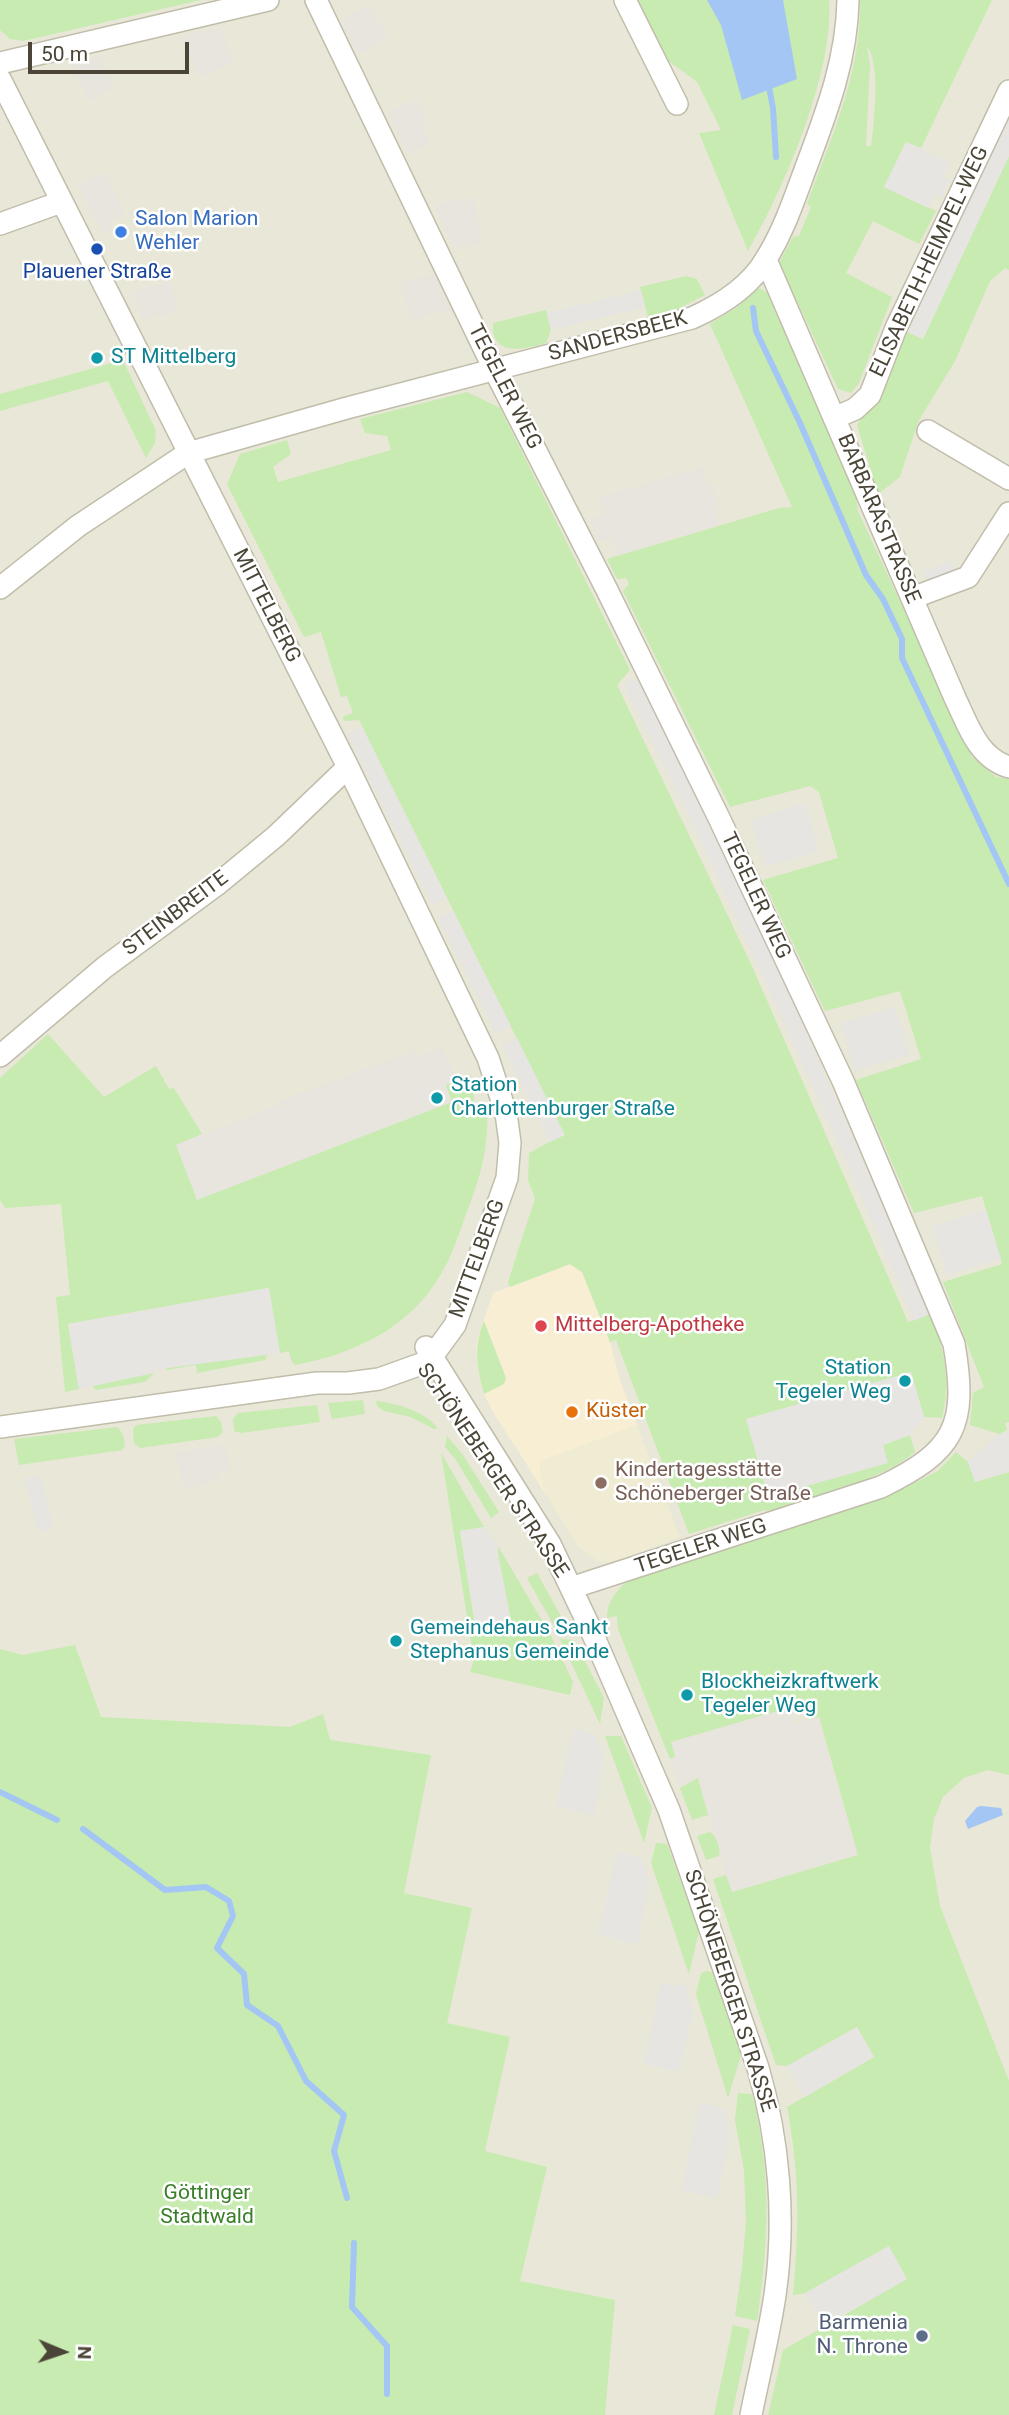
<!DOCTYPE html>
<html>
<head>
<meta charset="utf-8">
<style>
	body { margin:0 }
	#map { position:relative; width:1009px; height:2415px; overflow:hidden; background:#f5f4e9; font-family:Roboto,sans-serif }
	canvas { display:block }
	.north { position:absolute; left:28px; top:2317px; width:70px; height:70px; -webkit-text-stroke:5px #fff; paint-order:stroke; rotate:92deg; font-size:19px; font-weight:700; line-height:28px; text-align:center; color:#4a4537 }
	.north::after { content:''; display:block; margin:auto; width:24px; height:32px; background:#4a4537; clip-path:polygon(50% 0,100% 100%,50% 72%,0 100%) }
	.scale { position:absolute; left:28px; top:42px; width:161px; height:32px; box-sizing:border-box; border:4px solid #4a4537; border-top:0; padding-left:9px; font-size:21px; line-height:24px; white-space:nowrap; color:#4a4537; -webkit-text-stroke:5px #fff; paint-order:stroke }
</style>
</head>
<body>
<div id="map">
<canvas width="1009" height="2415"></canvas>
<div class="north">N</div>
<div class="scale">50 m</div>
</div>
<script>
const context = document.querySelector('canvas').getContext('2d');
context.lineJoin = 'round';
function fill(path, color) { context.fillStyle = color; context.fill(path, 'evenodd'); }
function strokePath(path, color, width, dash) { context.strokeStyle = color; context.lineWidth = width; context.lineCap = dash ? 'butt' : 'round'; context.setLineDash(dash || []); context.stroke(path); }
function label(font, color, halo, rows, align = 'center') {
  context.font = font + ' Roboto,sans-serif'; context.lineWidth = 5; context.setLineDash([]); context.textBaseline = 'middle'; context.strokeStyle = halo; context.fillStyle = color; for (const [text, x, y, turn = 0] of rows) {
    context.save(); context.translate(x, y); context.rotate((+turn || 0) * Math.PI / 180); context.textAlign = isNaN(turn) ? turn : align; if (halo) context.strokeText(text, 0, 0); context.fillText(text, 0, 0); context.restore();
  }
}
const residential = new Path2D(`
	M 0,0 L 1009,0 L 1009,2415 L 575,2415 L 0,1701 Z`);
const commercial = new Path2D(`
	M 570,1264 L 582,1272 L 610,1342 L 620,1380 L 637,1425 L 542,1461 L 540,1472 L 546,1495 L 493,1412 L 484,1394 L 478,1370 L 476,1347 L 478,1336 L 493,1293 Z`);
const industrial = new Path2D(`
	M 370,4 L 388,38 L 358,55 L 341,20 Z
	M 219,28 L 235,62 L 200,78 L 180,37 Z
	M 99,56 L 114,88 L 89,101 L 70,63 Z
	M 418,99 L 429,125 L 423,128 L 430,144 L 408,154 L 388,112 Z
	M 107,172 L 125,215 L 109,221 L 112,230 L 102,233 L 78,184 Z
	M 474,197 L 482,243 L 454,248 L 434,205 Z
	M 434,274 L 451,310 L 409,320 L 400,282 Z
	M 171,282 L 178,311 L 143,320 L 130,291 Z
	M 703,467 L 708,484 L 712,483 L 719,507 L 715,509 L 720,525 L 616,556 L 611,539 L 597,543 L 590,519 L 604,515 L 599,497 Z
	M 443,1047 L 456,1081 L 446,1085 L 452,1102 L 197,1200 L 176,1144 L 281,1104 L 280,1101 L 414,1050 L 416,1057 Z
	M 225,1444 L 230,1471 L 219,1473 L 219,1478 L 214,1482 L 183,1488 L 176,1453 Z
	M 789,1707 L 794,1724 L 818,1717 L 858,1855 L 731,1892 L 698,1778 L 680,1788 L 670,1759 L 675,1758 L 671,1742 Z`);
const education = new Path2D(`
	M 637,1425 L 680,1537 L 613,1562 L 597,1561 L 578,1546 L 546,1495 L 540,1472 L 541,1461 Z`);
const green = new Path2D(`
	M 0,0 L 201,0 L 23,41 L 10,39 L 0,30 Z
	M 635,0 L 829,0 C 834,73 784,188 748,251 L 699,133 L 721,130 L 697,82 L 666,59 Z
	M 860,0 L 992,0 L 921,148 L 906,142 L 884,187 L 936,211 L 919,244 L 873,221 L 846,273 L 892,297 L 859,383 L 851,393 L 838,389 L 782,269 L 780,261 L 793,237 L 799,236 L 811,207 L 807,204 C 831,138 862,72 860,0 ZM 867,46 C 881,63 874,125 871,146 L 866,146 L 870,66 Z
	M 1009,156 L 1009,270 L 1005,268 L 990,281 L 955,361 L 918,422 L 900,477 L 878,494 L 857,425 L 883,385 L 905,331 L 923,339 Z
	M 686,276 L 697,279 L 705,295 L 678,309 L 648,317 L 640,287 Z
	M 759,288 L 771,295 L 853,477 L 858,511 L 972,757 L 996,777 L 1009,779 L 1009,1422 L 1005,1423 L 1007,1430 L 999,1434 L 970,1425 L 973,1393 L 984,1387 L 943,1282 L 1002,1264 L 982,1196 L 914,1213 L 856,1080 L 921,1059 L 900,991 L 825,1011 L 763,880 L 838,858 L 819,792 L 810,786 L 730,807 L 623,591 L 629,584 L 626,578 L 617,579 L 607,559 L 779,508 L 792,507 L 710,324 L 736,308 Z
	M 546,310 L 551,330 L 546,343 C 526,349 490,358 493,323 Z
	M 123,360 L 156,431 L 155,443 L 146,458 L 108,381 L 0,411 L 0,394 Z
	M 467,392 L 500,408 L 630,670 L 617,685 L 751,964 L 908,1322 L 932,1313 C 943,1351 952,1378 942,1418 L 924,1417 L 911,1373 L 746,1419 L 887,1463 L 883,1445 L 910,1435 L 915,1452 C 880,1481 817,1496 772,1511 L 764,1510 L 689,1534 L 616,1340 L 610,1342 L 582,1272 L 570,1264 L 510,1287 L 508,1282 L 535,1198 L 528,1180 L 529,1153 L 564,1134 L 359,720 L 344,721 L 343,717 L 353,713 L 347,696 L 341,697 L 321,632 L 304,637 L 227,484 L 240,454 L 287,440 L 291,454 L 273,467 L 278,482 L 391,450 L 387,436 L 365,433 L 360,419 Z
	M 48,1034 L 104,1097 L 156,1066 L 169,1089 L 174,1088 L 202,1134 L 176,1145 L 197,1200 L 452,1102 L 446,1085 L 471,1075 L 475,1109 L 487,1110 C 489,1148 480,1179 466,1214 C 459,1234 452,1255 441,1274 C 410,1328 354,1354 295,1365 L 292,1362 L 289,1351 L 280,1353 L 268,1288 L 68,1324 L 79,1389 L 65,1392 L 56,1297 L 70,1295 L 61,1204 L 5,1208 L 0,1200 L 0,1078 Z
	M 484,1321 L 506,1378 L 504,1384 L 484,1394 C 477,1368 473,1346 484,1321 Z
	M 269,1352 L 265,1360 L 197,1373 L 196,1365 L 167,1370 L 166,1368 L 154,1370 L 154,1373 L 145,1382 L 96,1390 L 92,1386 L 93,1359 Z
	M 363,1400 L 365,1414 L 332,1419 L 328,1403 Z
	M 376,1401 C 399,1404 422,1410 438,1428 L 434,1429 L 411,1417 L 384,1411 L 377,1406 Z
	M 317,1405 L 320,1422 L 241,1433 L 234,1431 L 233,1419 L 238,1413 Z
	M 216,1416 L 221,1422 L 223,1432 L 218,1437 L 140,1448 L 134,1443 L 133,1430 L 136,1425 Z
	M 117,1427 C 123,1432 127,1442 123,1450 L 19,1465 L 14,1439 Z
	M 447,1436 L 463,1455 L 499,1512 L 491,1518 L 456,1460 L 445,1447 Z
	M 956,1452 L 968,1462 L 975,1482 L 1009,1472 L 1009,1775 L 988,1770 L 964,1778 L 943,1797 L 934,1819 L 930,1847 L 940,1906 L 1009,2081 L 1009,2415 L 768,2415 L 783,2350 L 907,2279 L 888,2247 L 805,2293 L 793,2295 C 799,2227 800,2175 787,2107 L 874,2057 L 857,2027 L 787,2066 L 776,2065 L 713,1879 L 726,1875 L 732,1892 L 858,1855 L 819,1717 L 810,1719 L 805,1703 L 671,1742 L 675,1757 L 670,1759 L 618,1629 L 617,1616 L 607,1618 C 607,1602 616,1590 628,1581 L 889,1496 L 938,1471 Z
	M 441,1453 L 484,1527 L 460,1531 L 476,1632 L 512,1626 L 498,1554 L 498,1546 L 551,1636 L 573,1682 L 570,1695 L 470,1672 L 474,1660 Z
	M 537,1573 L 563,1620 L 557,1631 L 527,1578 Z
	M 560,1639 L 574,1640 L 604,1698 L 600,1724 Z
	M 75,1645 L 101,1717 L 290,1727 L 323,1714 L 330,1740 L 431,1755 L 404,1893 L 472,1908 L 447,2023 L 510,2037 L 485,2151 L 547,2167 L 520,2281 L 615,2300 L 605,2415 L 0,2415 L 0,1649 L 22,1655 Z
	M 605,1736 L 621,1736 L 652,1808 L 644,1843 Z
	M 698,1778 L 708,1815 L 692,1820 L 680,1788 Z
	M 710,1832 C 716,1836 721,1848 719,1856 L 706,1860 L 697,1836 Z
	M 656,1843 L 667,1844 L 699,1931 L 689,1974 L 651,1863 Z
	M 707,1971 L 714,1973 L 741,2055 L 728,2098 L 696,1994 L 701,1973 Z
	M 738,2093 L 752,2094 C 772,2175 769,2240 757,2321 L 735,2316 L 742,2268 L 746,2222 L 744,2171 L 735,2120 Z
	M 733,2325 L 750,2329 L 732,2415 L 714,2415 Z`);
const parking = new Path2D(`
	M 1009,116 L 1009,156 L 923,339 L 908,332 Z
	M 906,142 L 950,163 L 943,176 L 950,180 L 942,197 L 935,194 L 928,208 L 884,187 Z
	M 641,290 L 645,307 L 551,330 L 547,313 Z
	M 951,560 L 956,575 L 929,586 L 923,571 Z
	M 639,678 L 773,956 L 930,1314 L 914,1321 L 843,1154 L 757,963 L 700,839 L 624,685 Z
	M 362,727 L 447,898 L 432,905 L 347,734 Z
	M 805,803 L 819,851 L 765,867 L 751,820 Z
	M 453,911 L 511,1026 L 496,1033 L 438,918 Z
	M 895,1007 L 909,1055 L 855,1071 L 841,1023 Z
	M 517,1038 L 565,1135 L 550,1142 L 502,1046 Z
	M 986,1210 L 1001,1259 L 947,1275 L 932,1226 Z
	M 269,1288 L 280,1353 L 154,1370 L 154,1373 L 79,1389 L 68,1324 Z
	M 911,1372 L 924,1417 L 910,1435 L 883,1445 L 888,1463 L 768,1497 L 746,1419 Z
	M 1009,1431 L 1009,1472 L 975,1482 L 968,1462 L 999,1434 Z
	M 40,1475 L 54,1529 L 38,1532 L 25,1479 Z
	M 484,1527 L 498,1546 L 498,1554 L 512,1626 L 477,1632 L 460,1531 Z
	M 573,1729 L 595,1734 L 603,1756 L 595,1816 L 556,1806 Z
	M 617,1852 L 641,1857 L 649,1879 L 638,1944 L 598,1935 Z
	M 661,1982 L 675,1986 L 685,1984 L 693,2011 L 679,2071 L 644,2064 Z
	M 857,2027 L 874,2057 L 805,2097 L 787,2066 Z
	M 700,2103 L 723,2108 L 730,2135 L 717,2198 L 681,2190 Z
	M 889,2246 L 907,2279 L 824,2326 L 805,2293 Z`);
const water = new Path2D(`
	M 707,0 L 783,0 L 797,79 L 742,100 L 721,25 Z
	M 981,1806 L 1001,1808 L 1003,1815 L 968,1829 L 965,1821 L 977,1807 Z`);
const stream = new Path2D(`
	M 768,82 L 773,108 L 776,157
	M 753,308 L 756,331 L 800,423 L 866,575 L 883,599 L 902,639 L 902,658 L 1009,884
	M 0,1792 L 57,1820
	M 83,1829 L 165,1890 L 206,1887 L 229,1901 L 233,1916 L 217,1948 L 244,1974 L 247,2005 L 278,2026 L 306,2081 L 344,2115 L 334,2151 L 347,2198
	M 354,2243 L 352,2307 L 387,2346 L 387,2394`);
const minor = new Path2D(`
	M 316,0 L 494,369 L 607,590 L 719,818 L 843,1081 L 954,1344 C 968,1426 955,1451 881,1487 L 571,1588
	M 625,0 L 677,104
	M 0,63 L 268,0
	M 0,79 L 348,767 L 488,1058 L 506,1113 L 510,1143 L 507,1178 L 455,1325 L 431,1358 L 421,1364 L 379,1379 L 348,1383 L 317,1383 L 0,1427
	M 0,224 L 61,202
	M 766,260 L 955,698 C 968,725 978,758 1009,767
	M 834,418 L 855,409 L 870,395 L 896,328 L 1009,91
	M 928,431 L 1009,479
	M 0,588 L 78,526 L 188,453 L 347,408 L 692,318 C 721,305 750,287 766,259 C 783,232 794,200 805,170 C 826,114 847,60 848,0
	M 912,598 L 968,577 L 1009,513
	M 0,1056 L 105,967 L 219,883 L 276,836 L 348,767
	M 426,1347 L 550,1544 L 591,1630 L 669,1810 L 758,2068 C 779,2140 786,2219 775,2295 C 769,2335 759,2375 751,2415`);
const markers = [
	[121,232,7,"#3f7fe0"],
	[97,249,7,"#1a4fb4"],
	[97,358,7,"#0f9aa8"],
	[437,1098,7,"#0f9aa8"],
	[541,1326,7,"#e0444e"],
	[905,1381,7,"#0f9aa8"],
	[572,1412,7,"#e8710a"],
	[601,1483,7,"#8d6e63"],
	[396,1641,7,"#0f9aa8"],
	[687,1695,7,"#0f9aa8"],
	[922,2336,7,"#5c6f8a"]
];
const shopNames = [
	["Salon Marion",135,220],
	["Wehler",135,244]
];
const streetNames = [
	["ELISABETH-HEIMPEL-WEG",930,262,-65],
	["SANDERSBEEK",618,337,-15],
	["TEGELER WEG",504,387,63],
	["BARBARASTRASSE",878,519,67],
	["MITTELBERG",266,606,63],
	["TEGELER WEG",755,896,65],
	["STEINBREITE",176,914,-37],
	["MITTELBERG",478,1259,-70],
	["SCHÖNEBERGER STRASSE",492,1471,56],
	["TEGELER WEG",701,1547,-18],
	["SCHÖNEBERGER STRASSE",729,1991,72]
];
const transitNames = [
	["Plauener Straße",97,273]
];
const cultureNames = [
	["ST Mittelberg",111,358],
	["Station",451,1086],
	["Charlottenburger Straße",451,1110],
	["Station",891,1369,"right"],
	["Tegeler Weg",891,1393,"right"],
	["Gemeindehaus Sankt",410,1629],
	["Stephanus Gemeinde",410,1653],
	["Blockheizkraftwerk",701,1683],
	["Tegeler Weg",701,1707]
];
const healthNames = [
	["Mittelberg-Apotheke",555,1326]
];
const foodNames = [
	["Küster",586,1412]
];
const educationNames = [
	["Kindertagesstätte",615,1471],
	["Schöneberger Straße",615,1495]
];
const parkNames = [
	["Göttinger",207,2194],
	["Stadtwald",207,2218]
];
const serviceNames = [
	["Barmenia",908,2324],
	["N. Throne",908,2348]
];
fill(residential, '#e9e7d7');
fill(commercial, '#f7eed4');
fill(industrial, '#e8e5de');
fill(education, '#efecd3');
fill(green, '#c7ebb1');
fill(parking, '#e7e5e1');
fill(water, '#a4c6f4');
strokePath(stream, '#a4c6f4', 6);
strokePath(minor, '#c1bdab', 24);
strokePath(minor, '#fff', 21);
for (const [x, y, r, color] of markers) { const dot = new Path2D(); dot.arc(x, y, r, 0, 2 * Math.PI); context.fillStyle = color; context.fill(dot); strokePath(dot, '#fff', 2.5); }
label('21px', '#366cbe', '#fff', shopNames, 'left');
label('21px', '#4a4537', '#fff', streetNames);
label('21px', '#164399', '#fff', transitNames);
label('21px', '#0d838f', '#fff', cultureNames, 'left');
label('21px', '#be3a42', '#fff', healthNames, 'left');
label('21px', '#c56008', '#fff', foodNames, 'left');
label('21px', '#785e54', '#fff', educationNames, 'left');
label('21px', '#397f27', '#fff', parkNames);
label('21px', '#4e5e75', '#fff', serviceNames, 'right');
</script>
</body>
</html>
